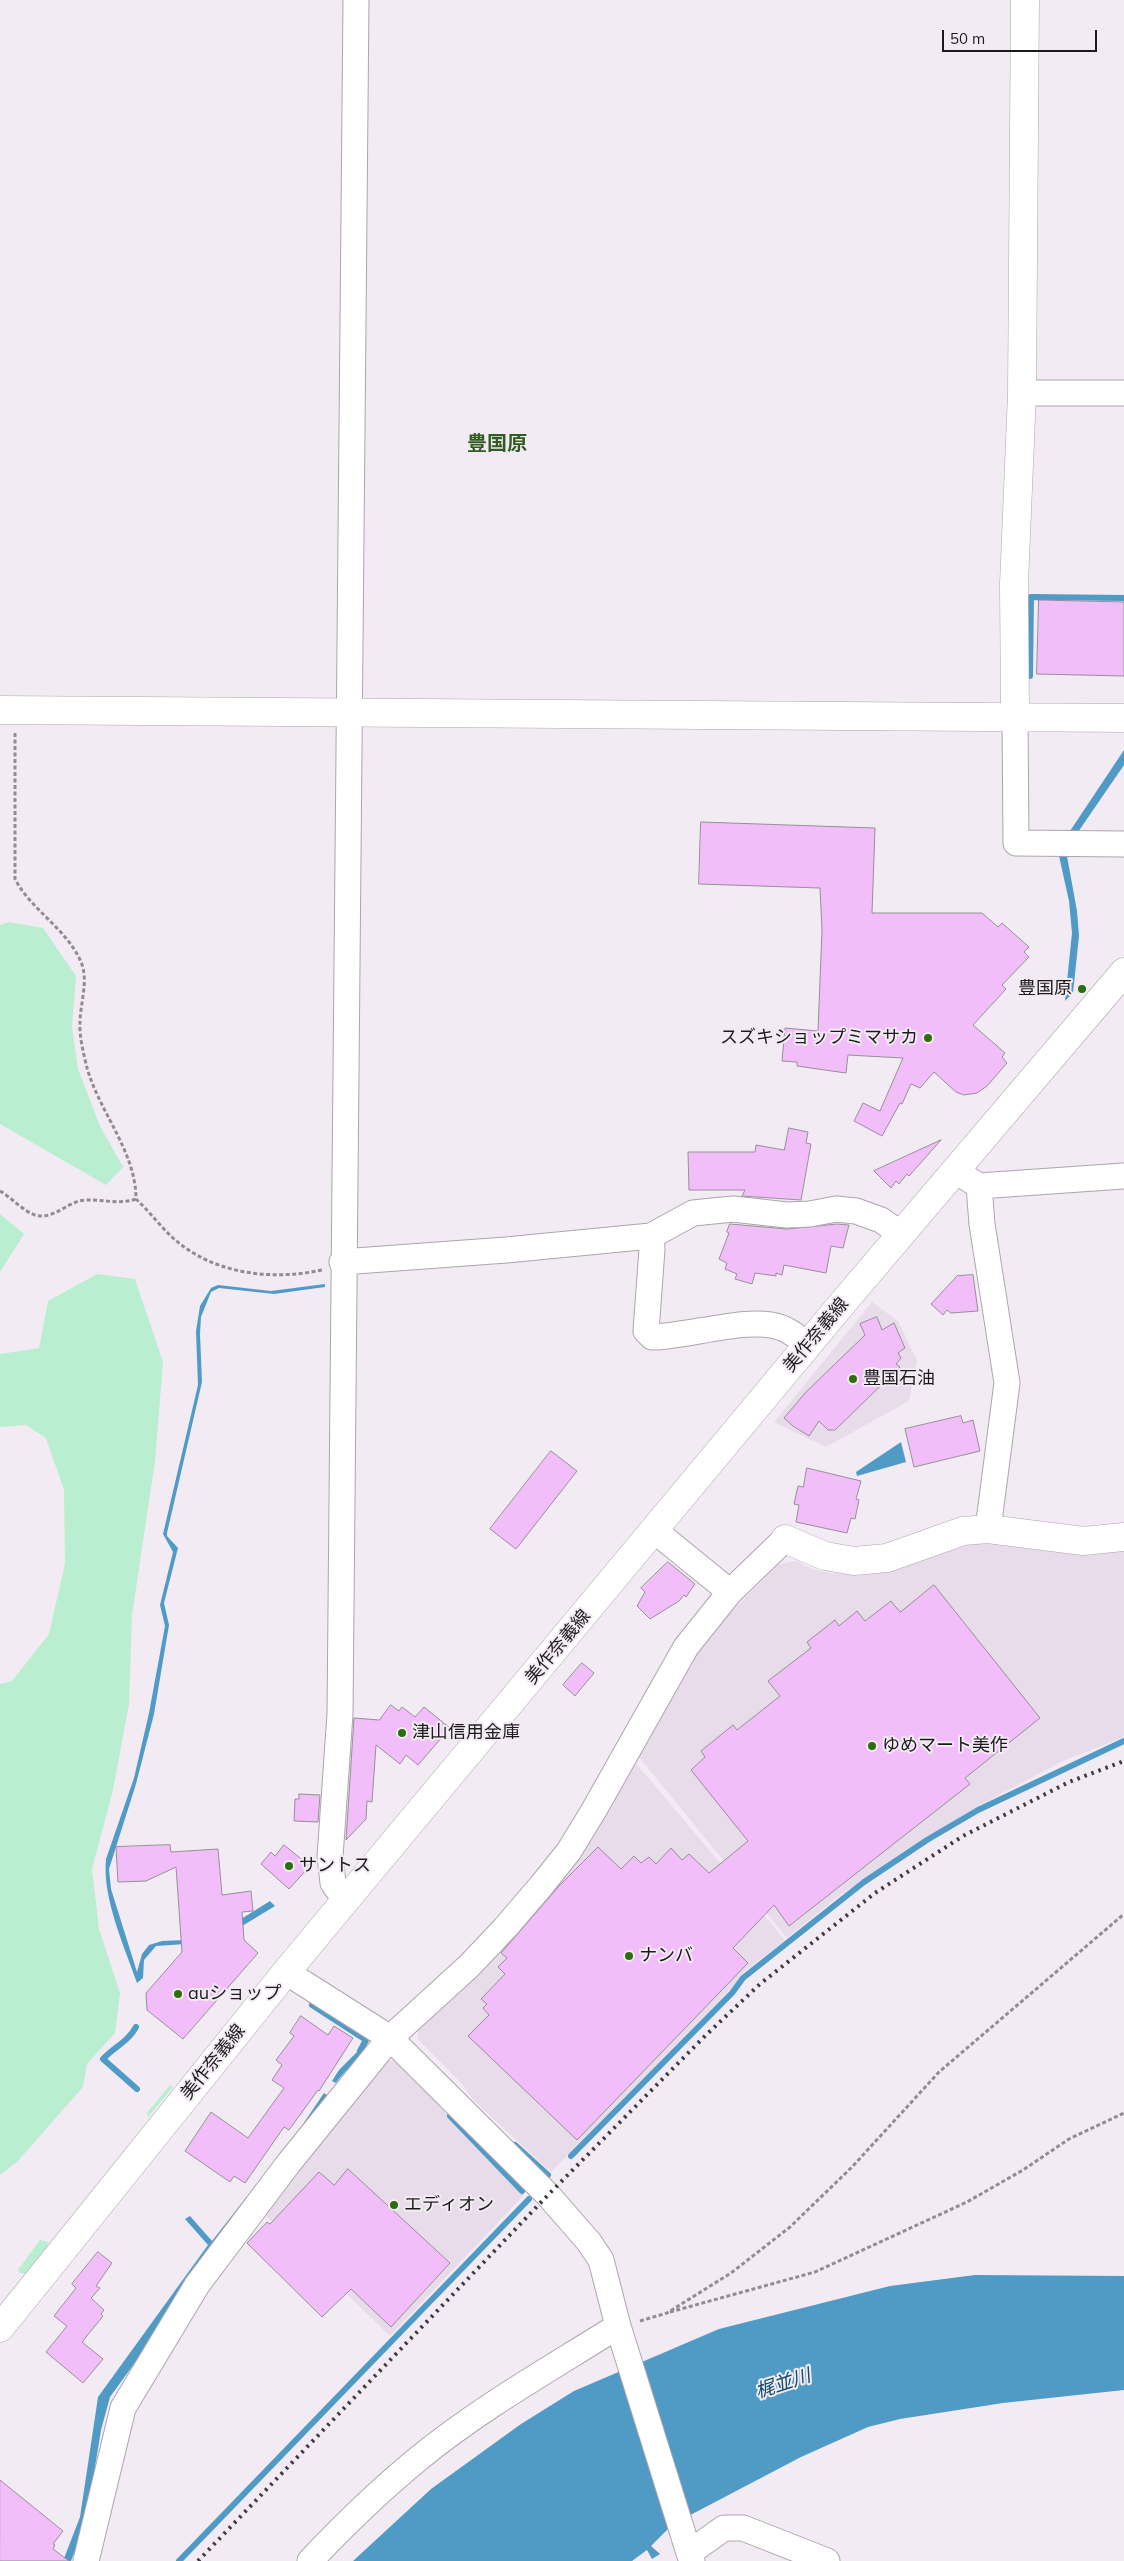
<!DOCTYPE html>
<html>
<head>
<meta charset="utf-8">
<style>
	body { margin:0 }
	#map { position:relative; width:1124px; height:2561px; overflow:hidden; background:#f2ebf3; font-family:Mulish,sans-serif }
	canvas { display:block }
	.scale { position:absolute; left:942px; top:30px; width:155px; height:22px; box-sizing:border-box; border:2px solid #1d1a1d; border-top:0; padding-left:6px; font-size:15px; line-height:18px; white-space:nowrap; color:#1d1a1d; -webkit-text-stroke:4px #f2ebf3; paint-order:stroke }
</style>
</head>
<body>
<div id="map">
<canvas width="1124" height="2561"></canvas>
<div class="scale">50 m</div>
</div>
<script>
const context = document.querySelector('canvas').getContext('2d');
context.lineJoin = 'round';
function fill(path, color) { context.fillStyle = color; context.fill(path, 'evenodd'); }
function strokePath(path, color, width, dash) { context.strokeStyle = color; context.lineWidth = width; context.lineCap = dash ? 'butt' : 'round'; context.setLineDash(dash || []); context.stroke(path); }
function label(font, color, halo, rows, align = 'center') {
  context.font = font + ' Mulish,"Noto Sans JP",sans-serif'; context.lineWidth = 4; context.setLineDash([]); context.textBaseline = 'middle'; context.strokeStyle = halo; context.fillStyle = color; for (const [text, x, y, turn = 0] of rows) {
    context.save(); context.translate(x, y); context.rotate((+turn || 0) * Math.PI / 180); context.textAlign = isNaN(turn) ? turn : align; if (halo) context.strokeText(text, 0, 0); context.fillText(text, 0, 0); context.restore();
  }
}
const built = new Path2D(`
	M 872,1302 L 898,1321 L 917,1360 L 909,1401 L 826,1447 L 774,1422 Z
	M 986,1539 L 1089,1555 L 1124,1549 L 1124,1737 L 1065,1760 L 978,1806 L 901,1853 L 839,1896 L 787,1938 L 638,1756 L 683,1671 L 713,1630 L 779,1564 L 797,1561 L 812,1569 L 830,1573 L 860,1575 L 886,1572 Z
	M 635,1762 L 785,1940 L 745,1971 L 726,1994 L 551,2172 L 473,2100 L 462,2084 L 418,2039 L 418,2029 Z
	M 384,2061 L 396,2061 L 524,2195 L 390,2336 L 265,2215 Z`);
const green = new Path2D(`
	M 9,922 L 43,928 L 76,976 L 72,1027 L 78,1069 L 100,1126 L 123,1167 L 106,1185 L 0,1124 L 0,925 Z
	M 0,1214 L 24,1234 L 0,1272 Z
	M 97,1274 L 135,1279 L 163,1362 L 155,1461 L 132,1615 L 129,1704 L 113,1790 L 92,1869 L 99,1929 L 120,1993 L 115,2033 L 87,2064 L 83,2087 L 17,2162 L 0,2175 L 0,1684 L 12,1681 L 49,1634 L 65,1564 L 64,1490 L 46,1438 L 26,1425 L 0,1427 L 0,1354 L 39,1348 L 48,1301 Z
	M 170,2085 L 173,2087 L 148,2117 L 147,2113 Z
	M 40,2240 L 48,2242 L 47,2247 L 25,2274 L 20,2273 L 18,2270 Z`);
const water = new Path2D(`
	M 1124,750 L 1124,765 L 1076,835 L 1067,856 L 1077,911 L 1079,936 L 1073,993 L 1065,1001 L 1072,933 L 1069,901 L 1059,856 L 1068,834 Z
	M 325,1284 L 325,1287 L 274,1294 L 219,1288 L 211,1292 L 201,1317 L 200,1334 L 202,1382 L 167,1533 L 167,1536 L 178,1548 L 164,1603 L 169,1625 L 154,1714 L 136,1784 L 109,1869 L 111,1889 L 137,1972 L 142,1954 L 149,1945 L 162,1941 L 209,1939 L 270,1901 L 275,1906 L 216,1942 L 156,1946 L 144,1960 L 143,1978 L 137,1983 C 124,1946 102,1897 106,1859 L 134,1778 L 149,1713 L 165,1626 L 160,1605 L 173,1552 L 163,1534 L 198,1385 L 196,1331 L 200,1306 L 211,1288 L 218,1285 L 271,1291 Z
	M 901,1442 L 906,1462 L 857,1476 L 856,1472 Z
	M 366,2043 C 363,2058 345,2069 336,2083 L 332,2081 L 339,2070 Z
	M 324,2093 L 328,2096 L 110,2397 L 101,2430 L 86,2522 L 71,2561 L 63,2561 L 80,2517 L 98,2397 L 208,2245 L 185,2219 L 190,2216 L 212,2241 L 299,2130 Z
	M 975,2275 L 1124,2276 L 1124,2390 L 1003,2403 L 900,2419 L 868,2427 L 801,2457 L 698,2511 L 673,2524 L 651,2546 L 660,2554 L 652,2559 L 647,2550 L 632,2561 L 353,2561 L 431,2489 L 521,2424 L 574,2391 L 719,2329 L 890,2286 Z`);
const stream = new Path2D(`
	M 1030,676 L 1031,597 L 1124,598
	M 312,2005 L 366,2040 L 360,2051
	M 136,2027 C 128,2042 114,2047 103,2059 L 137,2089
	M 450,2116 L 522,2191
	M 515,2145 L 548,2175
	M 571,2156 L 732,1993 L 743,1978 L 864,1882 L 927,1840 L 978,1810 L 1124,1741
	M 179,2561 L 529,2199`);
const building = new Path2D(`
	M 1039,600 L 1124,602 L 1124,676 L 1037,674 Z
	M 701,822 L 875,828 L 872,913 L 982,913 L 998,927 L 1002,923 L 1029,947 L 1024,952 L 1029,957 L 1002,985 L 1006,989 L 973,1025 L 1005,1053 L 1002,1057 L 1007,1063 L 987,1086 L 977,1093 L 964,1095 L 956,1092 L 934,1072 L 920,1088 L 911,1084 L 902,1104 L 900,1103 L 882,1136 L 854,1121 L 863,1103 L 880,1111 L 903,1058 L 848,1055 L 846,1073 L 797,1066 L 797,1062 L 782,1061 L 785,1028 L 818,1031 L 822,930 L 820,888 L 699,884 Z
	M 789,1128 L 808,1132 L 806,1143 L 811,1144 L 801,1200 L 742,1196 L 745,1190 L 689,1190 L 688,1152 L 755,1152 L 756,1145 L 784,1150 Z
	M 941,1140 L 909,1176 L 907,1174 L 899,1184 L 896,1181 L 891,1188 L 874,1171 Z
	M 730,1224 L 787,1229 L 837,1224 L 849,1225 L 843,1248 L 831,1246 L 826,1273 L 784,1265 L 782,1275 L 776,1273 L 776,1276 L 755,1273 L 752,1284 L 735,1279 L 737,1274 L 725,1269 L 727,1263 L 719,1259 L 729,1233 L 727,1232 Z
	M 973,1275 L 978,1311 L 951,1313 L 947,1310 L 943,1315 L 931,1304 L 957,1276 Z
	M 877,1317 L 882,1330 L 894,1323 L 905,1348 L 898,1353 L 901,1358 L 896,1364 L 900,1367 L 835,1430 L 828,1430 L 819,1421 L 809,1436 L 793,1426 L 784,1418 L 806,1392 L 865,1335 L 860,1324 Z
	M 961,1416 L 963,1423 L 973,1420 L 980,1451 L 914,1467 L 905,1429 Z
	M 551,1451 L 577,1471 L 516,1549 L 490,1529 Z
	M 807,1468 L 861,1481 L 856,1499 L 859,1500 L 855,1519 L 851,1518 L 847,1533 L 796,1522 L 799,1505 L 794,1504 L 798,1486 L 803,1487 Z
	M 668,1562 L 695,1584 L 686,1597 L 684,1595 L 679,1601 L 650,1619 L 637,1606 L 645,1592 L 641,1588 Z
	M 934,1585 L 1040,1718 L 965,1778 L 970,1784 L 789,1926 L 774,1905 L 733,1948 L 748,1963 L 577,2140 L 468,2036 L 489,2015 L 483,2008 L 487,2004 L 481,1999 L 505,1974 L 498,1967 L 507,1958 L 501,1953 L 559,1886 L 598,1847 L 621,1869 L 634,1856 L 641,1863 L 649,1857 L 656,1864 L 671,1848 L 682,1860 L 689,1854 L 709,1873 L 748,1841 L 691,1770 L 705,1757 L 701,1751 L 733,1725 L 737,1730 L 780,1696 L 768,1681 L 811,1648 L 807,1642 L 835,1620 L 839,1626 L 857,1611 L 865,1621 L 891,1601 L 900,1612 Z
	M 582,1663 L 594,1673 L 575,1696 L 563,1685 Z
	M 391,1705 L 399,1711 L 402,1707 L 415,1717 L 424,1707 L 450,1728 L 418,1765 L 406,1755 L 400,1764 L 376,1745 L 372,1802 L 367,1801 L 366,1819 L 346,1840 L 354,1718 L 379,1720 Z
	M 299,1794 L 320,1795 L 318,1822 L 294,1821 L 295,1799 L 299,1799 Z
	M 170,1845 L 171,1852 L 218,1849 L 222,1895 L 251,1891 L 253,1911 L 242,1912 L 244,1940 L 258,1953 L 183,2039 L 147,2010 L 146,1993 L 182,1952 L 176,1867 L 146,1881 L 118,1882 L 116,1847 Z
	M 284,1845 L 310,1866 L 289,1889 L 261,1864 L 271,1852 L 275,1856 Z
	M 301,2016 L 328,2035 L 334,2026 L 353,2038 L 319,2091 L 318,2090 L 289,2130 L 284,2127 L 245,2183 L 234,2176 L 230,2182 L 185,2151 L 211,2112 L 248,2138 L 284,2088 L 272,2080 L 282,2065 L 276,2060 L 294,2036 L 290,2033 Z
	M 348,2169 L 450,2263 L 391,2327 L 351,2289 L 322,2317 L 247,2243 L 267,2222 L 270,2224 L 319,2172 L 334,2185 Z
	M 98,2252 L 112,2263 L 96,2286 L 100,2288 L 91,2298 L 104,2310 L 101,2314 L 103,2316 L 82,2342 L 103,2359 L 83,2383 L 46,2352 L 67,2326 L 54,2316 L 76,2288 L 72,2284 Z
	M 0,2480 L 63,2531 L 53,2544 L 55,2545 L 53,2549 L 69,2561 L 0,2561 Z`);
const path = new Path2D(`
	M 15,733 L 15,879 C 31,910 67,929 81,962 C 89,980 80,1004 80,1023 C 79,1036 84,1055 87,1068 C 100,1113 136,1152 136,1199 C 149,1211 160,1226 173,1238 C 213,1274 271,1281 322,1270
	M 0,1191 C 12,1198 23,1211 35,1215 C 51,1220 65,1205 79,1201 C 98,1197 116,1206 136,1199
	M 670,2312 L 815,2272 L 967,2202 L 1023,2170 L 1069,2139 L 1124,2113
	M 640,2321 L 667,2313 L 731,2273 L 790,2227 L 852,2167 L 939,2072 L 1124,1914`);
const street = new Path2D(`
	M 1022,393 L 1124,393
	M 1015,718 L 1016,843 L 1124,844
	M 965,1177 L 979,1186 L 1124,1176
	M 979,1186 L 982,1224 L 1007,1383 L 988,1529
	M 651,1236 L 652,1249 L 646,1331 L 652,1337 C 687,1337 753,1315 782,1328 C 791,1331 800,1339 808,1345
	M 342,1262 L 506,1250 L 651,1236 L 693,1213 L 733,1209 L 787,1215 L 810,1214 L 836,1209 L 856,1211 L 881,1220 L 901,1234
	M 655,1531 L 730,1592
	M 346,1901 L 333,1883 L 330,1857 L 340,1714 L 356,0
	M 286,1972 L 390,2038 L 548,2195 L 589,2242 L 601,2260 L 618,2326 L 689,2553
	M 86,2561 L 123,2408 L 197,2285 L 288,2164 L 390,2038 L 469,1966 L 505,1928 L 541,1886 L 569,1851 L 594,1810 L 686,1647 L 730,1592 L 785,1539
	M 310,2561 C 344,2525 379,2491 418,2459 C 480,2408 550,2369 618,2326
	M 692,2561 L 689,2553 L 724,2528 L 743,2528 L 827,2561`);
const secondary = new Path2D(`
	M 0,710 L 1124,718
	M 1015,718 L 1014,584 L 1022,393 L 1025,0
	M 785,1539 L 825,1556 L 854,1561 L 887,1558 L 963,1531 L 988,1529 L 1083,1541 L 1124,1537`);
const primary = new Path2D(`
	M 0,2328 L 286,1972 L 841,1305 L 1124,972`);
const rail = new Path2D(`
	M 198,2561 L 548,2195 L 706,2035 L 760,1984 L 875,1893 L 963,1836 L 1069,1782 L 1124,1761`);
const markers = [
	[1082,989,5,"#2c6f09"],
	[928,1038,5,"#2c6f09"],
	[853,1379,5,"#2c6f09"],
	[402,1733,5,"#2c6f09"],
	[872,1746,5,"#2c6f09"],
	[289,1866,5,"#2c6f09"],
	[629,1956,5,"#2c6f09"],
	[178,1994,5,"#2c6f09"],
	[394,2205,5,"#2c6f09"]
];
const poiNames = [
	["豊国原",1072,989,"right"],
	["スズキショップミマサカ",918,1038,"right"],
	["豊国石油",863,1379],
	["津山信用金庫",412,1733],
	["ゆめマート美作",882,1746],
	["サントス",299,1866],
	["ナンバ",639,1956],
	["auショップ",188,1994],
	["エディオン",404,2205]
];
const streetNames = [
	["美作奈義線",816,1335,-50],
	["美作奈義線",558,1647,-50],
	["美作奈義線",213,2062,-51]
];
const waterNames = [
	["梶並川",783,2384,-18]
];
const quarterNames = [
	["豊国原",497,444]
];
fill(built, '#e8dcea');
fill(green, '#baeed0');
fill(water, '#509bc5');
strokePath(stream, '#509bc5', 6);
fill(building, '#f2befa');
strokePath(building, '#968f97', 1);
strokePath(street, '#aca5ad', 27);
strokePath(secondary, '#aca5ad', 29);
strokePath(primary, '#aca5ad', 29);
strokePath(path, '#918c92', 3, [4, 2.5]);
strokePath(street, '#fff', 25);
strokePath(secondary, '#fff', 28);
strokePath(primary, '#fff', 28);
strokePath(rail, '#3e3a3e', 4, [2.5, 5]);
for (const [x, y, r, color] of markers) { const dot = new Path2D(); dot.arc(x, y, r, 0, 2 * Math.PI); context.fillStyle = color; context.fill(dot); strokePath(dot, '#f2ebf3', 2); }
label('18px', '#1d1a1d', '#f2ebf3', poiNames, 'left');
label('18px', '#1d1a1d', '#f2ebf3', streetNames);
label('italic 19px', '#104d6a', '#f2ebf3', waterNames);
label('bold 20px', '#315c22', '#f2ebf3', quarterNames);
</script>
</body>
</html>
